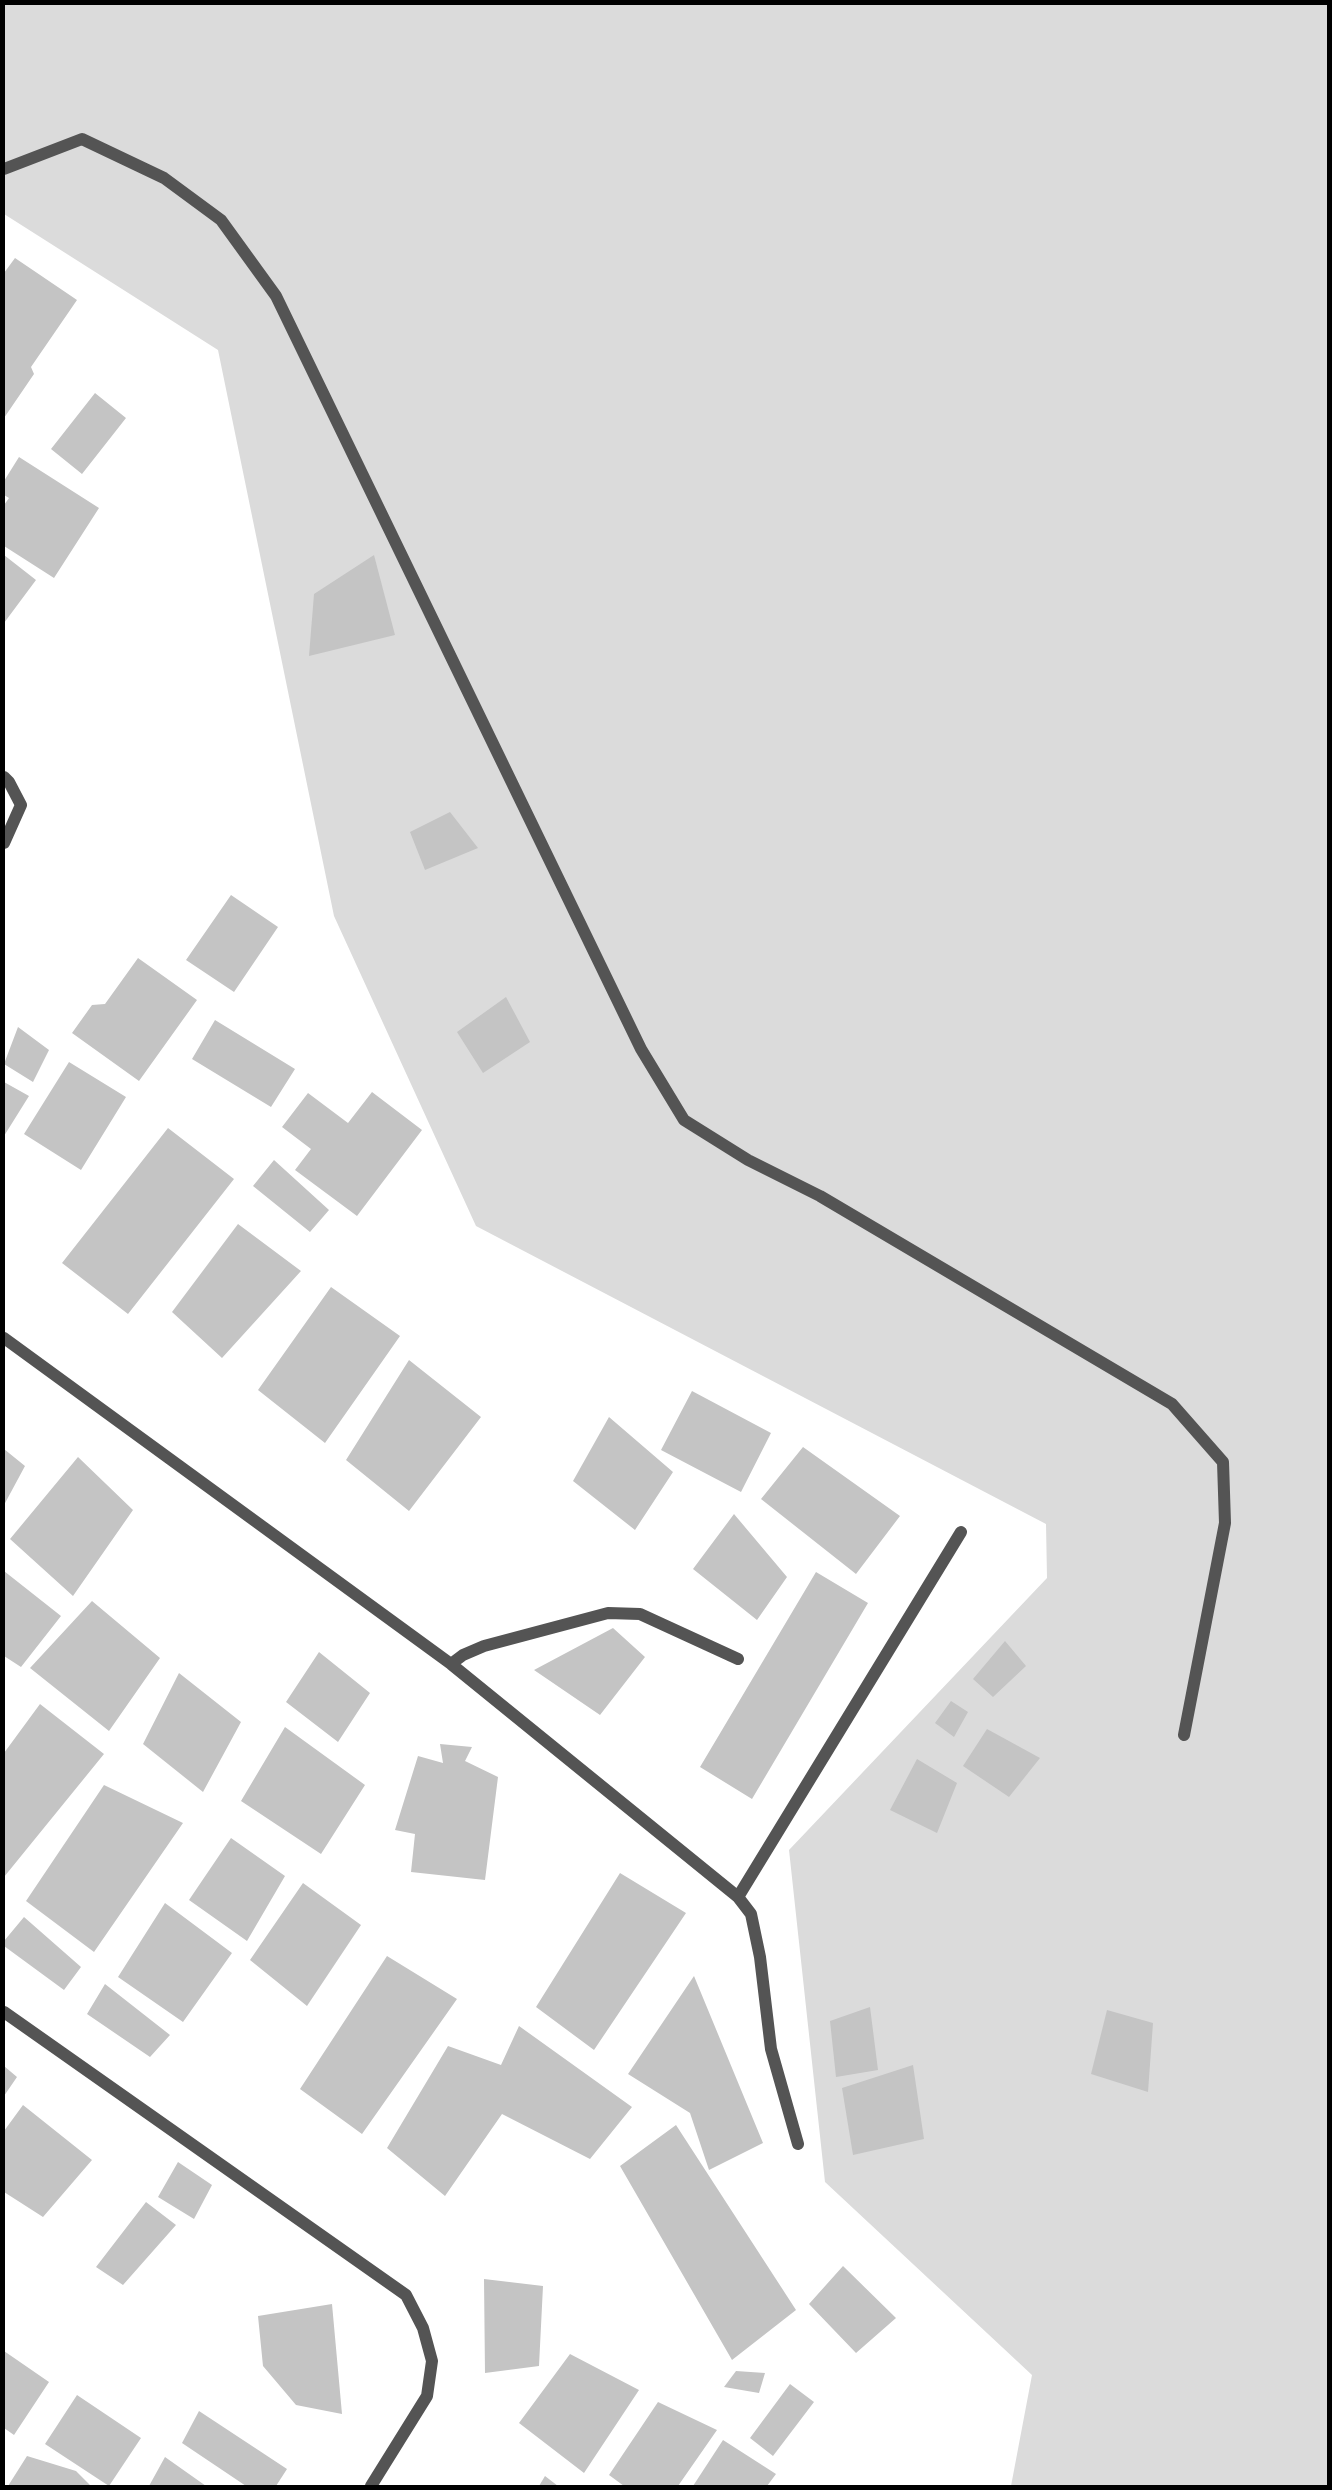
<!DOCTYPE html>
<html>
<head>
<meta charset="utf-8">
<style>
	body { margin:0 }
	#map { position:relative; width:1332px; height:2490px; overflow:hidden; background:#fff; font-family:"Exo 2",sans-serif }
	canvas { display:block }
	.frame { position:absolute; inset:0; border:5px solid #000; pointer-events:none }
</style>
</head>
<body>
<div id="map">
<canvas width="1332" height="2490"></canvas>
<div class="frame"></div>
</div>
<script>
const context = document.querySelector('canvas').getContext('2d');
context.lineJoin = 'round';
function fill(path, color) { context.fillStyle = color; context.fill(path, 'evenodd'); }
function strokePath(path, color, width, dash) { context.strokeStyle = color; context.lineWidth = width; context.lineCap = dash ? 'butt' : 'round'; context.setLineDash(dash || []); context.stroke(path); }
const green = new Path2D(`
	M 4,4 L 1328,4 L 1328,2486 L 1011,2486 L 1032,2375 L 825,2182 L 789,1850 L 1047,1578 L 1046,1524 L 476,1226 L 334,916 L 218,350 L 4,214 Z`);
const building = new Path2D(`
	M 15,258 L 77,300 L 31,367 L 34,374 L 4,418 L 4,273 Z
	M 95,393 L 126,418 L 82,474 L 51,449 Z
	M 19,457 L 99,508 L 54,578 L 4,546 L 4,505 L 9,498 L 4,495 L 4,481 Z
	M 4,555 L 36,580 L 4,623 Z
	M 374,555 L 395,635 L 309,656 L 314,594 Z
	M 450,812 L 478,848 L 425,870 L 410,832 Z
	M 231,895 L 278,927 L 234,992 L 186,960 Z
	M 138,958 L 197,1000 L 139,1081 L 72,1033 L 92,1005 L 105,1004 Z
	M 506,997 L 530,1042 L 483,1073 L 457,1032 Z
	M 215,1020 L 295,1069 L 271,1107 L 192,1059 Z
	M 18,1027 L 49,1050 L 33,1082 L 4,1064 Z
	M 69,1062 L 126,1097 L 81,1170 L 24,1134 Z
	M 4,1082 L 29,1096 L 4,1136 Z
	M 372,1092 L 422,1130 L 357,1216 L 295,1170 L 311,1149 L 282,1127 L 308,1093 L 348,1123 Z
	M 168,1128 L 234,1179 L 128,1314 L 62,1263 Z
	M 274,1160 L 329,1210 L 310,1232 L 253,1186 Z
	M 238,1224 L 301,1271 L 222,1358 L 172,1312 Z
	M 331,1287 L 400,1336 L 325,1443 L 258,1390 Z
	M 409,1360 L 481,1417 L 409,1511 L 346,1460 Z
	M 692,1391 L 771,1433 L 741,1492 L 661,1450 Z
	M 609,1417 L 673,1472 L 635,1530 L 573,1481 Z
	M 803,1447 L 900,1516 L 856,1574 L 761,1499 Z
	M 4,1449 L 25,1466 L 4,1505 Z
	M 78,1457 L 133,1510 L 73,1596 L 10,1539 Z
	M 734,1514 L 787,1577 L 757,1620 L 693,1569 Z
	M 4,1571 L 61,1616 L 21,1667 L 4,1656 Z
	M 816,1572 L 868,1603 L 752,1799 L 700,1767 Z
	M 92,1601 L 160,1658 L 109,1731 L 30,1668 Z
	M 613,1628 L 645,1657 L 600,1715 L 534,1670 Z
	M 1005,1641 L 1026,1666 L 993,1697 L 973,1679 Z
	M 319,1652 L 370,1693 L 338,1742 L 286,1702 Z
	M 179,1673 L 241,1722 L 203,1792 L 143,1744 Z
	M 951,1701 L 968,1712 L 954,1737 L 935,1723 Z
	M 40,1704 L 104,1754 L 4,1877 L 4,1753 Z
	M 285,1727 L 365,1785 L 321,1854 L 241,1801 Z
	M 987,1729 L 1040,1758 L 1009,1797 L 963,1766 Z
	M 440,1744 L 472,1747 L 465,1761 L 498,1777 L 485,1880 L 411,1872 L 415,1834 L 395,1830 L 418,1756 L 443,1763 Z
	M 917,1759 L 957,1783 L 937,1833 L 890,1810 Z
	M 104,1785 L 183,1823 L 94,1952 L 26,1901 Z
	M 231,1838 L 285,1876 L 247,1941 L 189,1900 Z
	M 620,1873 L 686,1913 L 594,2050 L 536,2007 Z
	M 303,1883 L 361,1925 L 307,2006 L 250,1960 Z
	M 165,1903 L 232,1953 L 183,2022 L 118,1977 Z
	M 24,1917 L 81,1967 L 64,1990 L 4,1946 L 4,1941 Z
	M 387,1956 L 457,1999 L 362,2134 L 300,2089 Z
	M 694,1976 L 763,2143 L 709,2170 L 690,2113 L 628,2074 Z
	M 105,1984 L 170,2035 L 150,2057 L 87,2014 Z
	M 870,2007 L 878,2070 L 836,2077 L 830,2021 Z
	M 1107,2010 L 1153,2023 L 1148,2092 L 1091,2074 Z
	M 519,2026 L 632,2107 L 590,2159 L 502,2114 L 445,2196 L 387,2148 L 448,2046 L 501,2065 Z
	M 913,2065 L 924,2139 L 853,2155 L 842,2088 Z
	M 4,2066 L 17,2077 L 4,2096 Z
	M 23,2105 L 92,2160 L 43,2217 L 4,2192 L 4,2131 Z
	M 676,2125 L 796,2310 L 732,2360 L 620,2166 Z
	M 178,2162 L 212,2185 L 194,2219 L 158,2197 Z
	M 146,2202 L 176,2225 L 123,2285 L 96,2267 Z
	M 843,2266 L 896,2318 L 856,2353 L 809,2304 Z
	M 484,2279 L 543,2286 L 539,2366 L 485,2373 Z
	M 332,2304 L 342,2414 L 296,2405 L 263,2366 L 258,2316 Z
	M 4,2351 L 49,2382 L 14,2435 L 4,2428 Z
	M 570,2354 L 639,2390 L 584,2473 L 519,2423 Z
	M 736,2371 L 765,2373 L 759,2393 L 724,2387 Z
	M 790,2384 L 814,2402 L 773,2456 L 750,2438 Z
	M 77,2395 L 141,2438 L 109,2486 L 45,2444 Z
	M 658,2402 L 717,2430 L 678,2486 L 624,2486 L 609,2475 Z
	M 199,2411 L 287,2469 L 276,2486 L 246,2486 L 182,2443 Z
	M 723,2440 L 776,2474 L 767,2486 L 693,2486 Z
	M 27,2456 L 76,2471 L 91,2486 L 8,2486 Z
	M 165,2457 L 206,2486 L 149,2486 Z
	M 545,2476 L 558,2486 L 539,2486 Z`);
const minor = new Path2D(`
	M 4,169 L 82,139 L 164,178 L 221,220 L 276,296 L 641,1049 L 684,1120 L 748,1160 L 820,1196 L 1172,1404 L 1223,1462 L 1225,1523 L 1184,1735
	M 4,777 L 9,782 L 21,805 L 4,843
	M 4,1338 L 451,1664 L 738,1897 L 751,1914 L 760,1957 L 771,2049 L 798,2144
	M 451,1664 L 463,1655 L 484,1646 L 608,1613 L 640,1614 L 738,1659
	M 738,1897 L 961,1532
	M 4,2012 L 406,2295 L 423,2328 L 432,2361 L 427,2396 L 371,2486`);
fill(green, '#dbdbdb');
fill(building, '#c4c4c4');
strokePath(minor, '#545454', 12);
</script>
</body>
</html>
